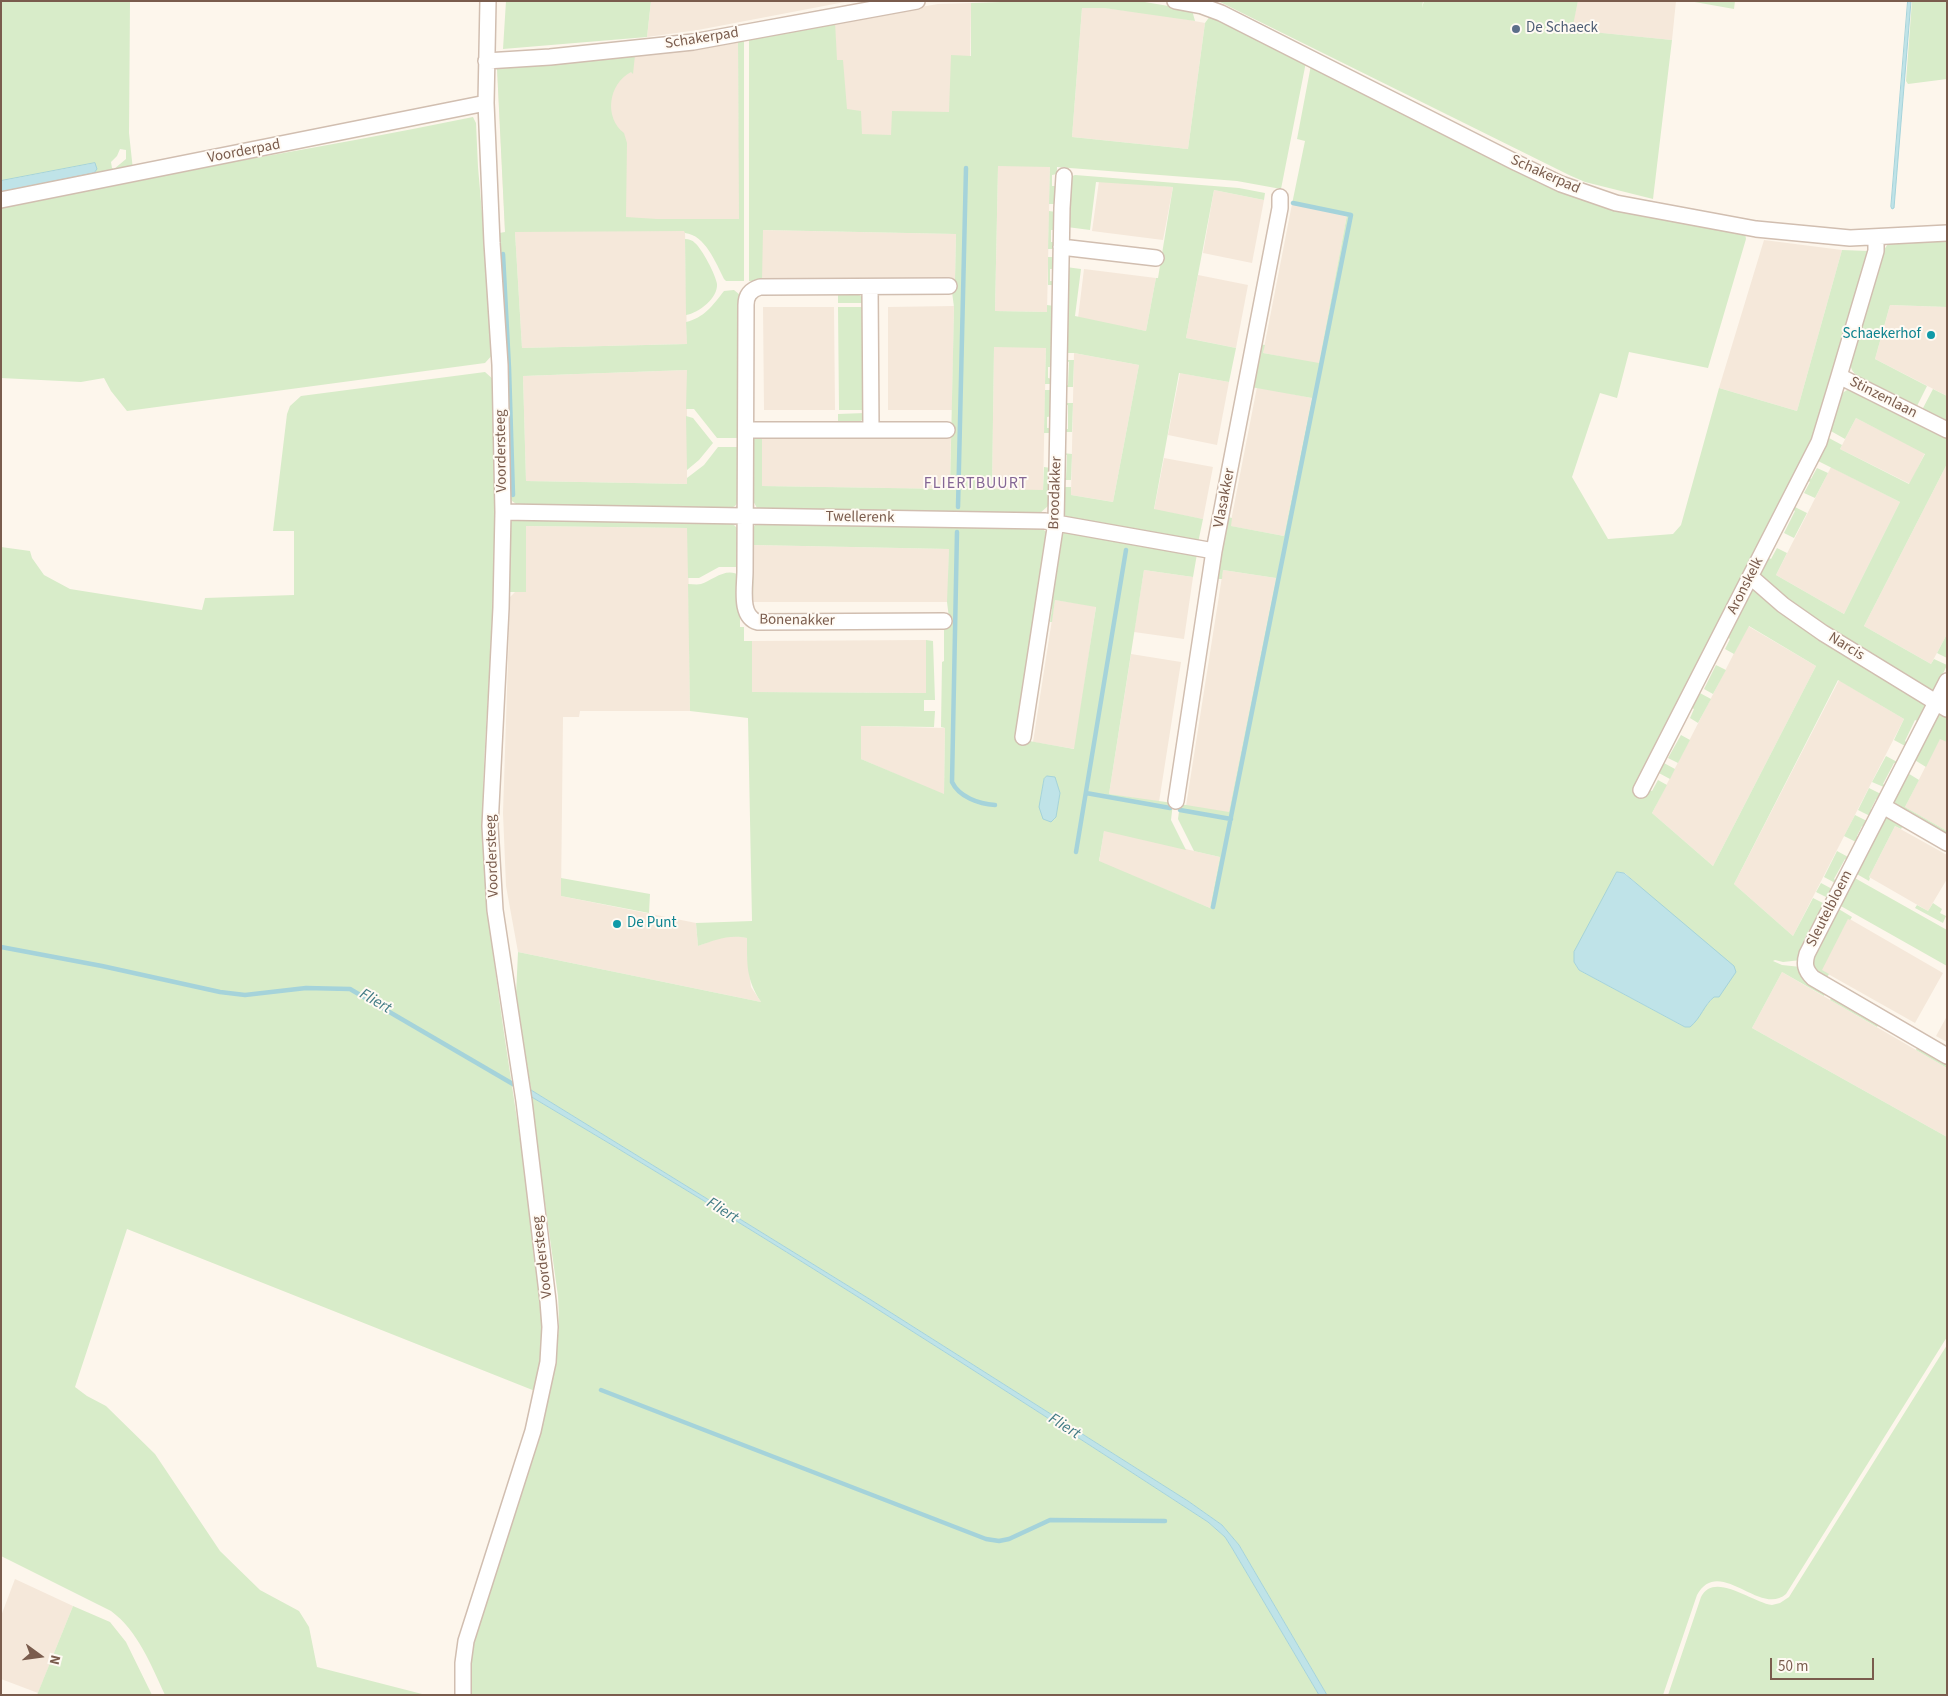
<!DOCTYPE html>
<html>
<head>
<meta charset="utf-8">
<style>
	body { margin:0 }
	#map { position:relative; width:1948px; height:1696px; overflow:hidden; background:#fdf6ec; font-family:"Source Sans 3",sans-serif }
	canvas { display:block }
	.frame { position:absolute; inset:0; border:2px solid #7a5c4d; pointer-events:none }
	.north { position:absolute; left:15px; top:1631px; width:50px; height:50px; -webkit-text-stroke:4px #fffaf3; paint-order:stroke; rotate:104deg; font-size:14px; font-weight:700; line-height:20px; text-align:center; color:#7a5c4d }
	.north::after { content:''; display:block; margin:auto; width:18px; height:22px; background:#7a5c4d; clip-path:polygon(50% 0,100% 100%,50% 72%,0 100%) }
	.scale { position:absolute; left:1770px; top:1658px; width:104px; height:22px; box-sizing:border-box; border:2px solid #7a5c4d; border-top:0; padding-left:6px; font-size:15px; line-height:18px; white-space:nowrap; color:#7a5c4d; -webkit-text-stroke:4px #fffaf3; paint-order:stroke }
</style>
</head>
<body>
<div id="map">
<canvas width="1948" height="1696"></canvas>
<div class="frame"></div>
<div class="north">N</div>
<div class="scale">50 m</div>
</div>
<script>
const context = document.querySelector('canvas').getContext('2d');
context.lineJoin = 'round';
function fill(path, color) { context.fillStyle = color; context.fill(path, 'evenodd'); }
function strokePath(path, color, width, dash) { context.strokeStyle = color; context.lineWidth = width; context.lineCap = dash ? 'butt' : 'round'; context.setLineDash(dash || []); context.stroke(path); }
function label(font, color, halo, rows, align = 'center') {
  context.font = font + ' "Source Sans 3",sans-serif'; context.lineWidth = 4; context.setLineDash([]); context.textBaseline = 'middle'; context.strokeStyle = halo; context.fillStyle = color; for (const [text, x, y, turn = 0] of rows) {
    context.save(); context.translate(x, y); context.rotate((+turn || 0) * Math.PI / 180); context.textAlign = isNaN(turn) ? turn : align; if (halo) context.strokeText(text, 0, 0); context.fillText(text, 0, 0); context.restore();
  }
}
const residential = new Path2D(`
	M 651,1 L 850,1 L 698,30 L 647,37 Z
	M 1578,1 L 1676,1 L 1672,40 L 1571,30 Z
	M 971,3 L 969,131 L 764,199 L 765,33 L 938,4 Z
	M 1082,8 L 1104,8 L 1163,15 L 1205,23 L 1188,149 L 1072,137 Z
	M 738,42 L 740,228 L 685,231 L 687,344 L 522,348 L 515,232 L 505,232 L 497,68 L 711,47 Z
	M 998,166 L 1050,166 L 1047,312 L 995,311 Z
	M 1099,181 L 1173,187 L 1163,240 L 1092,231 Z
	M 1214,190 L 1264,200 L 1252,263 L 1203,253 Z
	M 1292,204 L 1347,215 L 1319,364 L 1263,353 Z
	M 762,230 L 956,234 L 955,281 L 762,281 Z
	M 1764,240 L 1842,250 L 1797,411 L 1719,388 Z
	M 1084,269 L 1156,278 L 1146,331 L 1078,318 Z
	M 1198,275 L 1248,285 L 1236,348 L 1186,338 Z
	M 1890,305 L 1947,307 L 1947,396 L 1875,359 Z
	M 954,306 L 952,410 L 888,410 L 888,307 Z
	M 763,307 L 834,307 L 835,410 L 764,410 Z
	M 994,346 L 1046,347 L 1043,491 L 992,490 Z
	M 1074,353 L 1139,365 L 1113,502 L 1071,495 Z
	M 687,370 L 687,484 L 526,481 L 523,376 Z
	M 1180,373 L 1229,382 L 1217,445 L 1168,435 Z
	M 1257,387 L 1312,398 L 1284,536 L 1230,526 Z
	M 1856,418 L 1925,453 L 1910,484 L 1840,449 Z
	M 951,435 L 950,489 L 762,486 L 762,436 Z
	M 1164,458 L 1213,467 L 1203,519 L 1154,510 Z
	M 1947,464 L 1947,634 L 1931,664 L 1864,626 Z
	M 1831,467 L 1900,502 L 1844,614 L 1776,575 Z
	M 525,526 L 688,528 L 690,711 L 580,711 L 579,717 L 563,717 L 561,896 L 696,923 L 698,946 L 722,937 L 737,936 L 747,938 L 747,954 L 751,987 L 761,1002 L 518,952 L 506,886 L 503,813 L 510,597 L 515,592 L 526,592 Z
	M 753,545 L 949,549 L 948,602 L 753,602 Z
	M 1144,570 L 1193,577 L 1184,639 L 1134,632 Z
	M 1223,570 L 1276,578 L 1229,813 L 1186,806 Z
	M 1055,600 L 1096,606 L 1075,749 L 1033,742 Z
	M 1748,626 L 1816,666 L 1713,866 L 1652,813 Z
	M 926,640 L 927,693 L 752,692 L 752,641 Z
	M 1131,654 L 1181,662 L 1159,802 L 1109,794 Z
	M 1839,680 L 1904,719 L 1793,936 L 1734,884 Z
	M 861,726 L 945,728 L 944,795 L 861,759 Z
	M 1940,738 L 1947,742 L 1947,831 L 1905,807 Z
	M 1895,826 L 1947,855 L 1947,879 L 1928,911 L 1869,877 Z
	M 1104,830 L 1220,857 L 1210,908 L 1099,862 Z
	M 1848,918 L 1943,973 L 1915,1023 L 1821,970 Z
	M 1782,972 L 1947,1068 L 1947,1137 L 1752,1028 Z
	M 1947,1016 L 1947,1042 L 1936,1036 Z
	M 15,1579 L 73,1606 L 38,1693 L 1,1679 L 1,1616 Z`);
const green = new Path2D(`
	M 1,1 L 130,1 L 129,133 L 133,170 L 1,197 L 1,192 L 94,173 L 95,163 L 1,181 ZM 120,149 L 126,150 L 126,159 L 114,169 L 112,168 L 111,162 L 117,156 Z
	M 506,1 L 651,1 L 647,37 L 503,49 Z
	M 1031,1 L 1145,2 L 1192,10 L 1195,21 L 1104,8 L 1082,8 L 1072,137 L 1188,149 L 1205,23 L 1210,16 L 1306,62 L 1281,189 L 1237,181 L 1057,167 L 1057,174 L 1052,175 L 1052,186 L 1057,186 L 1056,204 L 1049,204 L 1050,167 L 998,166 L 995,311 L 1047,312 L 1047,305 L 1054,306 L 1053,367 L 1048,367 L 1048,378 L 1053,379 L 1053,384 L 1045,384 L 1046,348 L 994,347 L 992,489 L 1043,490 L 1044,467 L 1051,468 L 1050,501 L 1048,506 L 1039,514 L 757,508 L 752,499 L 752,441 L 756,437 L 762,436 L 762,486 L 950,489 L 954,307 L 952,292 L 955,280 L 956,234 L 763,230 L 762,281 L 749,281 L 749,39 L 835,21 L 837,60 L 843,60 L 847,109 L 861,111 L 862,134 L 891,135 L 892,111 L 949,112 L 951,55 L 971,56 L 971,3 Z
	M 1218,1 L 1423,1 L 1422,8 L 1424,1 L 1578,1 L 1572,30 L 1672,40 L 1653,199 L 1585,182 L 1569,175 Z
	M 1689,1 L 1735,1 L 1734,9 Z
	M 1912,1 L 1947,1 L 1947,79 L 1908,84 L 1906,81 Z
	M 744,37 L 744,281 L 726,281 L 724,279 C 716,263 705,235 685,233 L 684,231 L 515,232 L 522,348 L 687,344 L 686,322 C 704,318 713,305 724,291 L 734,290 L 740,295 L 739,436 L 738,438 L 717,438 L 694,409 L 686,409 L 687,370 L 523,376 L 526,481 L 687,484 L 687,478 L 704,465 L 718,447 L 737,447 L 739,448 L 738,502 L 735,506 L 728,510 L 519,506 L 512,501 L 509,494 L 506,367 L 499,233 L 505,232 L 497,68 L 635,55 L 633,74 L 631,72 C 608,84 604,118 624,133 L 627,143 L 626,217 L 657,219 L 739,219 L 738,42 L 738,38 Z
	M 1311,65 L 1534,175 L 1745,233 L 1746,239 L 1708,368 L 1629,352 L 1617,398 L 1600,393 L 1572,477 L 1608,539 L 1673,534 L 1681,525 L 1719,388 L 1797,411 L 1842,250 L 1868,251 L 1819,427 L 1648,789 L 1652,791 L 1658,780 L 1667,785 L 1652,813 L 1713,866 L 1816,666 L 1749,626 L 1734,654 L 1725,649 L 1730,639 L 1726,636 L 1753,584 L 1930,703 L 1920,722 L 1915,720 L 1905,741 L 1909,744 L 1907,747 L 1894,740 L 1904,719 L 1838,680 L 1734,884 L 1793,936 L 1813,898 L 1827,905 L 1813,932 L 1809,930 L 1804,940 L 1808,942 L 1801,960 L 1783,962 L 1775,960 L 1773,961 L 1782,965 L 1801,967 L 1826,991 L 1824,996 L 1782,972 L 1752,1028 L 1947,1137 L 1947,1337 L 1786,1594 C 1760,1617 1719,1555 1697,1595 L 1663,1695 L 1327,1695 L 1239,1545 L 1222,1525 L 1188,1501 L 871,1300 L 531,1090 L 516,995 L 518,952 L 761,1002 C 746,979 747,964 747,938 C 729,934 715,940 698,946 L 696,923 L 752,921 L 748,718 L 690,711 L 688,584 C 692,584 697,585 701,584 C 713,580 727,566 740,576 L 740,627 L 744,627 L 744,641 L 752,641 L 752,692 L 926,693 L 926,640 L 933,641 L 935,700 L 924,700 L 924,711 L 935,711 L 934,727 L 861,726 L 861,759 L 944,794 L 945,728 L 941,727 L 942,662 L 944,661 L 944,627 L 950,626 L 947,602 L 949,549 L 754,545 L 753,602 L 751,602 L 751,530 L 757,523 L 1040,527 L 1049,534 L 1018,739 L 1074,749 L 1096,607 L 1055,600 L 1052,622 L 1050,622 L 1052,609 L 1047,608 L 1059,537 L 1068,530 L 1197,554 L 1193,577 L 1144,570 L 1109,794 L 1173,803 L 1171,820 L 1186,850 L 1104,831 L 1099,861 L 1210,908 L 1220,857 L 1194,851 L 1178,819 L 1180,804 L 1229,812 L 1276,578 L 1223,570 L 1222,579 L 1216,579 L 1227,517 L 1232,518 L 1231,526 L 1284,536 L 1312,398 L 1251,387 L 1259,344 L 1265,345 L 1263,353 L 1319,363 L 1347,215 L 1292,204 L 1305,141 L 1297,139 ZM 1044,779 L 1060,793 L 1054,820 L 1041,797 ZM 1617,872 L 1625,873 L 1640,887 L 1714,997 L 1685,1027 L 1579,970 L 1574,962 Z
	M 473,117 L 476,123 L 478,167 L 494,353 L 485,363 L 127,411 L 111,391 L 104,378 L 81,382 L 1,378 L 1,204 C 158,174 316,149 473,117 Z
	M 1075,175 L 1239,188 L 1265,193 L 1264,200 L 1214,190 L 1186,338 L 1236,348 L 1229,382 L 1179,373 L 1154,509 L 1203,519 L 1198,543 L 1066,517 L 1063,514 L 1061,487 L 1071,487 L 1071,495 L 1113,502 L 1139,365 L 1074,353 L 1064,353 L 1066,267 L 1081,269 L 1075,316 L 1146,331 L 1156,278 L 1158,278 L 1173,187 L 1096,182 L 1090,230 L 1067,227 L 1070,177 Z
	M 1049,211 L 1056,212 L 1056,230 L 1051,230 L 1051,242 L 1056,242 L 1056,249 L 1048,249 Z
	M 1947,238 L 1947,307 L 1890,305 L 1875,359 L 1927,386 L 1916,408 L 1857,377 L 1852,370 L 1849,362 L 1881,254 L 1888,244 Z
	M 685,239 C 689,239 692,240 695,243 C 702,249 716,275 717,284 C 718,298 699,313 686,315 Z
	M 1048,257 L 1055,257 L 1055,269 L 1050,269 L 1050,281 L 1055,281 L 1055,285 L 1048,285 Z
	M 838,292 C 850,293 861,290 865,303 L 838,303 Z
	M 838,307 L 865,307 L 865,410 L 839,410 Z
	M 1064,360 L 1074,360 L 1073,387 L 1063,387 L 1068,385 L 1069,362 Z
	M 485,372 L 494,380 C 495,467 496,553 491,640 C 488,717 479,793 485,870 C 493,982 515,1093 529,1204 C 537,1266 551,1330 535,1391 L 127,1229 L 75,1387 L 87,1396 L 106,1406 L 155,1454 L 220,1551 L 260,1590 L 299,1611 L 309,1627 L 317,1667 L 426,1695 L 165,1695 C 151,1665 138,1631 111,1611 L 1,1556 L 1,547 L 30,551 L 32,558 L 44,575 L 70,589 L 202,610 L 205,598 L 294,595 L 294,531 L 273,531 L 287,414 L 290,406 L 301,396 Z
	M 1933,389 L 1947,396 L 1947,423 L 1922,410 Z
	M 1045,390 L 1053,390 L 1052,416 L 1047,417 L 1047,428 L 1052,428 L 1052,433 L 1044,433 Z
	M 1847,390 L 1853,390 L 1947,437 L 1947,464 L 1864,626 L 1931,664 L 1934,659 L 1947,665 L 1933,696 L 1825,630 L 1756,578 L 1767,557 L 1771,559 L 1777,548 L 1787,553 L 1776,575 L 1844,614 L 1900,502 L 1816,460 L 1827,437 L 1842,445 L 1840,449 L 1909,484 L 1925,454 L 1856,418 L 1845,439 L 1829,430 L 1841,394 Z
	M 1063,403 L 1073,403 L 1072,432 L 1063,432 L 1063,430 L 1068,429 L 1068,405 L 1063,405 Z
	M 865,413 C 862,427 850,424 838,425 L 838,414 Z
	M 686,416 L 693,418 L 713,443 L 699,460 L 687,470 Z
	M 1062,453 L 1072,454 L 1071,480 L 1062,480 L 1062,479 L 1066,478 L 1067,455 Z
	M 1817,468 L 1828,473 L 1815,498 L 1804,493 L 1810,482 L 1806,480 L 1808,477 L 1811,479 Z
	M 1793,506 L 1807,513 L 1794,538 L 1784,533 L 1795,511 L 1791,509 Z
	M 514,519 L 731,522 L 738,529 L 740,564 L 737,567 L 719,567 L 699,578 L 688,578 L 687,528 L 526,526 L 526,592 L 507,592 L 509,525 Z
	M 1947,634 L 1947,658 L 1937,653 Z
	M 1716,665 L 1726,670 L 1713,694 L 1704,689 Z
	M 1698,692 L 1711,699 L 1698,723 L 1690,718 L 1694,709 L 1690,707 Z
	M 1939,708 L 1947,713 L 1947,742 L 1940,739 L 1926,767 L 1913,759 Z
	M 1681,735 L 1690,740 L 1678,763 L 1668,758 Z
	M 1886,756 L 1899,763 L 1898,765 L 1894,763 L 1883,784 L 1887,786 L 1886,788 L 1872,782 Z
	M 1662,762 L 1675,769 L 1670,779 L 1657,772 Z
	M 1906,772 L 1919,780 L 1905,807 L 1947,831 L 1947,835 L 1896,806 L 1894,800 Z
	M 1869,788 L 1883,795 L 1880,800 L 1876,799 L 1871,809 L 1875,811 L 1872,817 L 1858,810 Z
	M 1855,815 L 1869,822 L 1866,828 L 1862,826 L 1857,836 L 1860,839 L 1858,843 L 1844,836 Z
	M 1888,817 L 1905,823 L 1901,829 L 1895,826 L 1869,877 L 1870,878 L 1869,881 L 1855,873 L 1885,818 Z
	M 1837,851 L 1850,858 L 1849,860 L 1845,859 L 1834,879 L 1838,882 L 1837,884 L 1824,877 Z
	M 1853,877 L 1947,930 L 1947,966 L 1839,905 Z
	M 561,878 L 650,894 L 649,913 L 561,896 Z
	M 1821,883 L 1834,890 L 1830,899 L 1816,892 Z
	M 1933,903 L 1942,909 L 1940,913 L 1946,916 L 1943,923 L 1915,908 L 1917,905 L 1928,911 Z
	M 1837,908 L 1852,917 L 1850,920 L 1848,919 L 1822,970 L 1829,974 L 1826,979 L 1816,973 L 1811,960 Z
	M 1833,995 L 1880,1022 L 1877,1027 L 1830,1000 Z
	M 1918,1045 L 1947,1061 L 1947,1068 L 1916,1050 Z
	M 530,1096 C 760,1232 984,1376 1208,1522 L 1225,1537 L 1232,1548 L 1319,1695 L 470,1695 L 471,1655 L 473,1639 C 489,1590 505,1542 520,1493 C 541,1429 563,1364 558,1296 Z
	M 1947,1345 L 1947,1695 L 1668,1695 L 1701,1597 C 1714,1571 1751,1602 1772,1605 L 1780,1603 L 1789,1597 Z
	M 73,1606 L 110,1622 L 126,1642 L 152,1695 L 37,1695 Z`);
const water = new Path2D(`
	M 1908,1 L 1911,1 L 1894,208 L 1892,209 L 1891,207 Z
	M 95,163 L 97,169 L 94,173 L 1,192 L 1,181 Z
	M 1047,776 L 1055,777 L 1060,793 L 1056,817 L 1051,822 L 1043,819 L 1039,807 L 1044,779 Z
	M 1617,872 L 1624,873 L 1734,966 L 1736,972 L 1719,997 L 1714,997 C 1704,1005 1701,1018 1690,1027 L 1685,1027 L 1579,970 L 1574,962 L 1574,952 Z
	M 531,1090 L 871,1300 L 1188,1501 L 1222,1525 L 1239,1545 L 1327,1695 L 1319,1695 L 1232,1548 L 1225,1537 L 1208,1522 C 984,1376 760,1232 530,1096 Z`);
const stream = new Path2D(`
	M 503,254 L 509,368 L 513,495
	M 958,507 L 966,168
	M 957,532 L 952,782 C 959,797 979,804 995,805
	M 1086,793 L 1170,808
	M 1180,810 L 1231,819
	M 1076,852 L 1126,550
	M 1213,907 L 1351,215 L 1293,203
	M 1,947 L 102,966 L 220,992 L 245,995 L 306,988 L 350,989 L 518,1087
	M 601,1390 L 986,1539 L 999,1541 L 1009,1539 L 1050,1520 L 1165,1521`);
const street = new Path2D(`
	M 1175,1 L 1202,6 L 1221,13 L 1517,163 L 1561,184 L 1616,203 L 1756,229 L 1850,238 L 1947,233
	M 486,61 L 550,57 L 693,42 L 917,1
	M 1,200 L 486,103
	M 1876,238 L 1876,251 L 1839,376 L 1947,430
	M 1061,247 L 1156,258
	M 870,287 L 871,430
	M 746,430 L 947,430
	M 503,512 L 1045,521 L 1214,551
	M 1751,577 L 1783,605 L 1823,633 L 1947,709
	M 944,621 L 758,622 C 739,617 745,587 745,571 L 746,305 C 746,296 750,290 760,287 L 949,286
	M 1947,681 L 1807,954 C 1804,964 1805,970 1813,978 L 1947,1056
	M 1023,737 L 1056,522 L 1062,208 L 1064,176
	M 1641,790 L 1819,442 L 1839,376
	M 1176,801 L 1214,551 L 1280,208 L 1280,197
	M 1883,806 L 1947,843
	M 463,1695 L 463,1663 L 466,1641 L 533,1431 L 548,1362 L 550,1327 L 548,1301 L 524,1101 L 495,910 L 490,826 L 501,608 L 503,512 L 500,365 L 492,243 L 486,103 L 488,1`);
const markers = [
	[1516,29,5,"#5c6f8a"],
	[1931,335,5,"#0f9aa8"],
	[617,924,5,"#0f9aa8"]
];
const serviceNames = [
	["De Schaeck",1526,29]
];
const streetNames = [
	["Schakerpad",702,39,-9],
	["Voorderpad",244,152,-11],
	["Schakerpad",1545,175,24],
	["Stinzenlaan",1883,398,27],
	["Voordersteeg",502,451,-91],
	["Broodakker",1056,493,-88],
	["Vlasakker",1225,498,-79],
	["Twellerenk",860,518,1],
	["Aronskelk",1746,586,-63],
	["Bonenakker",797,621,1],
	["Narcis",1846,647,32],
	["Voordersteeg",493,856,-92],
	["Sleutelbloem",1830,909,-63],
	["Voordersteeg",543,1257,-97]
];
const cultureNames = [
	["Schaekerhof",1921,335],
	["De Punt",627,924,"left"]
];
const neighbourhoodNames = [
	["FLIERTBUURT",976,484]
];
const waterNames = [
	["Fliert",375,1002,30],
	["Fliert",722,1211,32],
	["Fliert",1064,1427,32]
];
fill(residential, '#f5e8da');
fill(green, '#d8ecc9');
fill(water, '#bfe3e8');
strokePath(water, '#a5d3da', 1);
strokePath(stream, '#a5d3da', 4.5);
strokePath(street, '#d1beb0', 18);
strokePath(street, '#fff', 15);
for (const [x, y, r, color] of markers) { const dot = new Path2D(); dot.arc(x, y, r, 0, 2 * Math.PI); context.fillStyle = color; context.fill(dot); strokePath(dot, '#fffaf3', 2); }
label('15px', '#4e5e75', '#fffaf3', serviceNames, 'left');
label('15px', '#7a5c4d', '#fffaf3', streetNames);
label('15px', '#0d838f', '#fffaf3', cultureNames, 'right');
context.letterSpacing = '1px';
label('16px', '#846695', '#fffaf3', neighbourhoodNames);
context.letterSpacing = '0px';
label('italic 16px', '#437c86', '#fffaf3', waterNames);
</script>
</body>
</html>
